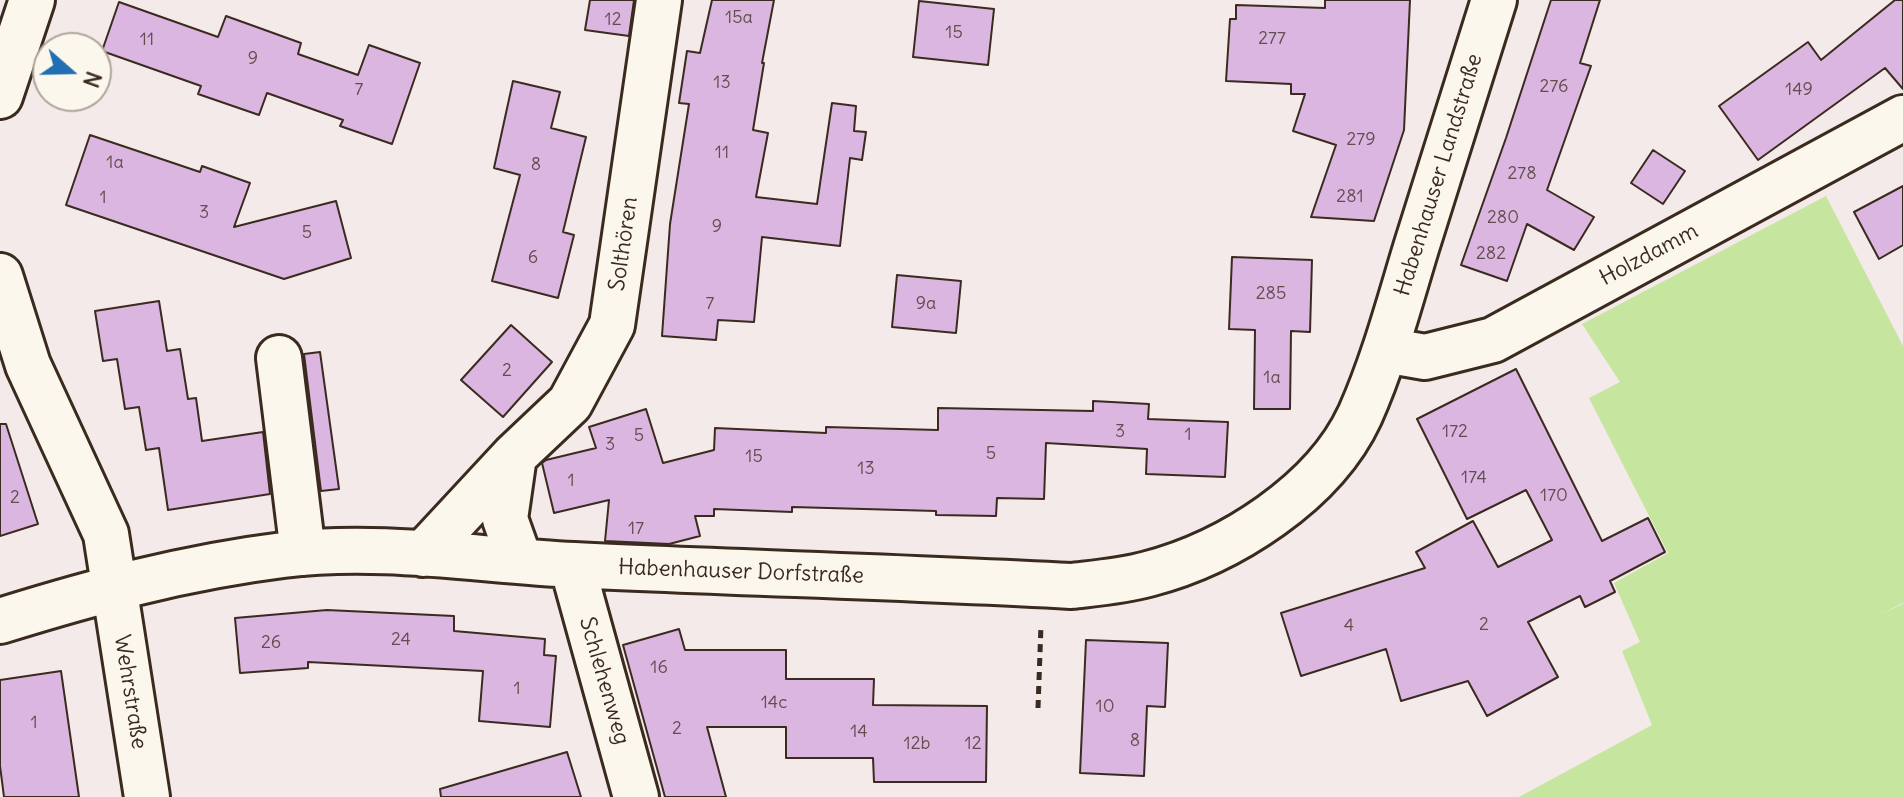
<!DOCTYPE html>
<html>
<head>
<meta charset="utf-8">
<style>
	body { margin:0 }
	#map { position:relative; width:1903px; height:797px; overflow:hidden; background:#f4eaea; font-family:Delius,sans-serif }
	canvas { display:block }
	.north { position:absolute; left:32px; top:32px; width:80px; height:80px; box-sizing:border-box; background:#fbf7ec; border:2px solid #aea59a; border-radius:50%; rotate:110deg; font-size:22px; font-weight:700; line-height:32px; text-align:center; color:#3b2a1e }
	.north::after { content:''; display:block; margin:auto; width:28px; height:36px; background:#1f6fb2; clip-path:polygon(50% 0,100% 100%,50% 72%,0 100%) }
</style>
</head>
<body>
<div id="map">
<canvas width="1903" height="797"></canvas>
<div class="north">N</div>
</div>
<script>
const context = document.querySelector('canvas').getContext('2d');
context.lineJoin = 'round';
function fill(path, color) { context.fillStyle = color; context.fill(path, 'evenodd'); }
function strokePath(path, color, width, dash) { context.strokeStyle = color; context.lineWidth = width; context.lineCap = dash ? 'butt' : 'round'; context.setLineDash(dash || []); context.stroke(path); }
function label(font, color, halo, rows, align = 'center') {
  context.font = font + ' Delius,sans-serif'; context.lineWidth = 6; context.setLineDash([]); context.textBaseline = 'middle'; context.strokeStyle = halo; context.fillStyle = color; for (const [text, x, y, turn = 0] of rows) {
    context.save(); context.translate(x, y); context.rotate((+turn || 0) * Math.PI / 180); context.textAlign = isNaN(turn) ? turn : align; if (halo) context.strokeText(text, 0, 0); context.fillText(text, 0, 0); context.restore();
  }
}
const green = new Path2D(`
	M 1826,196 L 1903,346 L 1903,603 L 1879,615 L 1903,604 L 1903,797 L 1519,797 L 1652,725 L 1622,651 L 1640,642 L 1614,583 L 1668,553 L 1589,398 L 1620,382 L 1582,324 Z`);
const building = new Path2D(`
	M 590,0 L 634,0 L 629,36 L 585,30 Z
	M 712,0 L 774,0 L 762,63 L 764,63 L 753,130 L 768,133 L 756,197 L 817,204 L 832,103 L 856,106 L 854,131 L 866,132 L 862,160 L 850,158 L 840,246 L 762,237 L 754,322 L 718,320 L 716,340 L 662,336 L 670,224 L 689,104 L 679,103 L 687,51 L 700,53 Z
	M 1325,0 L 1410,0 L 1404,130 L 1374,221 L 1311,217 L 1336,145 L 1293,131 L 1305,94 L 1291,94 L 1291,84 L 1226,81 L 1230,19 L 1236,19 L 1236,5 L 1325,8 Z
	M 1551,0 L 1600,0 L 1580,63 L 1591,66 L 1547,190 L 1594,217 L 1574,250 L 1527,224 L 1507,281 L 1461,265 L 1506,138 Z
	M 1895,0 L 1903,0 L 1903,89 L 1885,68 L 1758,160 L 1719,106 L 1808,42 L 1821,60 Z
	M 919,1 L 994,9 L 988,65 L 913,57 Z
	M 119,2 L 218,37 L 226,16 L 301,43 L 298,54 L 358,75 L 369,45 L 420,63 L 392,144 L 340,126 L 343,120 L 267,93 L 259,115 L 198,94 L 201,86 L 102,51 Z
	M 513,81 L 560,92 L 551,128 L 586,137 L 563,232 L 574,235 L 558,298 L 492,281 L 520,175 L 494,168 Z
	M 90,135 L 200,172 L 202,166 L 250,183 L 234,227 L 336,201 L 351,258 L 284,279 L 66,205 Z
	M 1653,150 L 1685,171 L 1663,204 L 1631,183 Z
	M 1903,186 L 1903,245 L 1879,259 L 1854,212 Z
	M 1232,257 L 1312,260 L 1310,332 L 1291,331 L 1290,409 L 1254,409 L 1255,330 L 1229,329 Z
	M 897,275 L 961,281 L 956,333 L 892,327 Z
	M 159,301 L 167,351 L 180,349 L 188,399 L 196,398 L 202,441 L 263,432 L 270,494 L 168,510 L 159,448 L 146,450 L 139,407 L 125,409 L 117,359 L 103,361 L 95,311 Z
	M 511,325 L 552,362 L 503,417 L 461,380 Z
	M 320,352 L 339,489 L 321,491 L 304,354 Z
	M 1516,369 L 1602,541 L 1648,518 L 1665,552 L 1610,581 L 1615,592 L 1585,607 L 1580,596 L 1528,622 L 1558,677 L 1487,716 L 1468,681 L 1401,701 L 1386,649 L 1301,676 L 1281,613 L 1425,568 L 1416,552 L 1473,521 L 1498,567 L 1552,540 L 1526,490 L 1467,519 L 1417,419 Z
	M 1093,401 L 1149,404 L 1148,419 L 1228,422 L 1225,477 L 1146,474 L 1147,449 L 1046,443 L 1044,499 L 997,498 L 996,516 L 936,515 L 936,511 L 792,507 L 792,512 L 714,509 L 714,516 L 695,516 L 700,536 L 669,544 L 605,541 L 609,500 L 554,513 L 542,463 L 546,460 L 596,448 L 589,427 L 646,409 L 663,463 L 714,450 L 715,428 L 826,433 L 826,427 L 938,430 L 938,408 L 1093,411 Z
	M 0,424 L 6,424 L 38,524 L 0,536 Z
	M 327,610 L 454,616 L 454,631 L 545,639 L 544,655 L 556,656 L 550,727 L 479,721 L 483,671 L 308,662 L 308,668 L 240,673 L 235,618 Z
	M 679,629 L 685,650 L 786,650 L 786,679 L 874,679 L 873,705 L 987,706 L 986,782 L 874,782 L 873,758 L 786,758 L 786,727 L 707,727 L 726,797 L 665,797 L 623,645 Z
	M 1086,640 L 1168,643 L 1165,707 L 1147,706 L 1144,776 L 1080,773 Z
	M 61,671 L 79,797 L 4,797 L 0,766 L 0,680 Z
	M 567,752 L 581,797 L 441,797 L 440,789 Z`);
const path = new Path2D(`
	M 1038,708 L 1041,625`);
const minor = new Path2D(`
	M 0,96 L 32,0
	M 0,276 L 28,365 L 106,534 L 147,797
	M 1385,350 L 1425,357 L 1493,340 L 1903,118
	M 279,358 L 303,553
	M 514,456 L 505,519 L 520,561
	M 423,554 L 514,456 L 570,403 L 612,325 L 659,0
	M 572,565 L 636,797
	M 0,621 C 93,592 186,567 283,555 C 379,543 477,560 574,565 C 739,573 905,577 1071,586 C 1097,583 1123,581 1148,574 C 1229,553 1324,493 1360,415 C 1384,361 1399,304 1416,248 C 1442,166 1468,83 1494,0`);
const numberNames = [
	["15a",739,18],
	["12",613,20],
	["15",954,33],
	["277",1272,39],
	["11",147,40],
	["9",253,59],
	["13",722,83],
	["276",1554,87],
	["7",359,90],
	["149",1799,90],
	["279",1361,140],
	["11",722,153],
	["1a",115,163],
	["8",536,165],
	["278",1522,174],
	["281",1350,197],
	["1",103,198],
	["3",204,213],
	["280",1503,218],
	["9",717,227],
	["5",307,233],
	["282",1491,254],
	["6",533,258],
	["285",1271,294],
	["7",710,304],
	["9a",926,304],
	["2",507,371],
	["1a",1272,378],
	["3",1120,432],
	["172",1455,432],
	["1",1188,435],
	["5",639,436],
	["3",610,445],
	["5",991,454],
	["15",754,457],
	["13",866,469],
	["174",1474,478],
	["1",571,481],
	["170",1554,496],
	["2",15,498],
	["17",636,529],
	["2",1484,625],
	["4",1349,626],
	["24",401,640],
	["26",271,643],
	["16",659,668],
	["1",517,689],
	["14c",774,703],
	["10",1105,707],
	["1",34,723],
	["2",677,729],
	["14",859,732],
	["8",1135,741],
	["12b",917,744],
	["12",973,744]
];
const streetNames = [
	["Habenhauser Landstraße",1439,175,-73],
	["Solthören",624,244,-82],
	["Holzdamm",1649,255,-28],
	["Habenhauser Dorfstraße",741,572,2],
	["Schlehenweg",604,681,74],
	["Wehrstraße",130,692,81]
];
fill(green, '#c6e59e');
fill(building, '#dab6e1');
strokePath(building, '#3b2a1e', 2);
strokePath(minor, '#3b2a1e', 50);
strokePath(path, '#3b2a1e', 5, [8, 6]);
strokePath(minor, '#fbf7ec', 44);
label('18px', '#634d4f', null, numberNames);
label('22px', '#3b2a1e', '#fbf7ec', streetNames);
</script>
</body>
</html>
